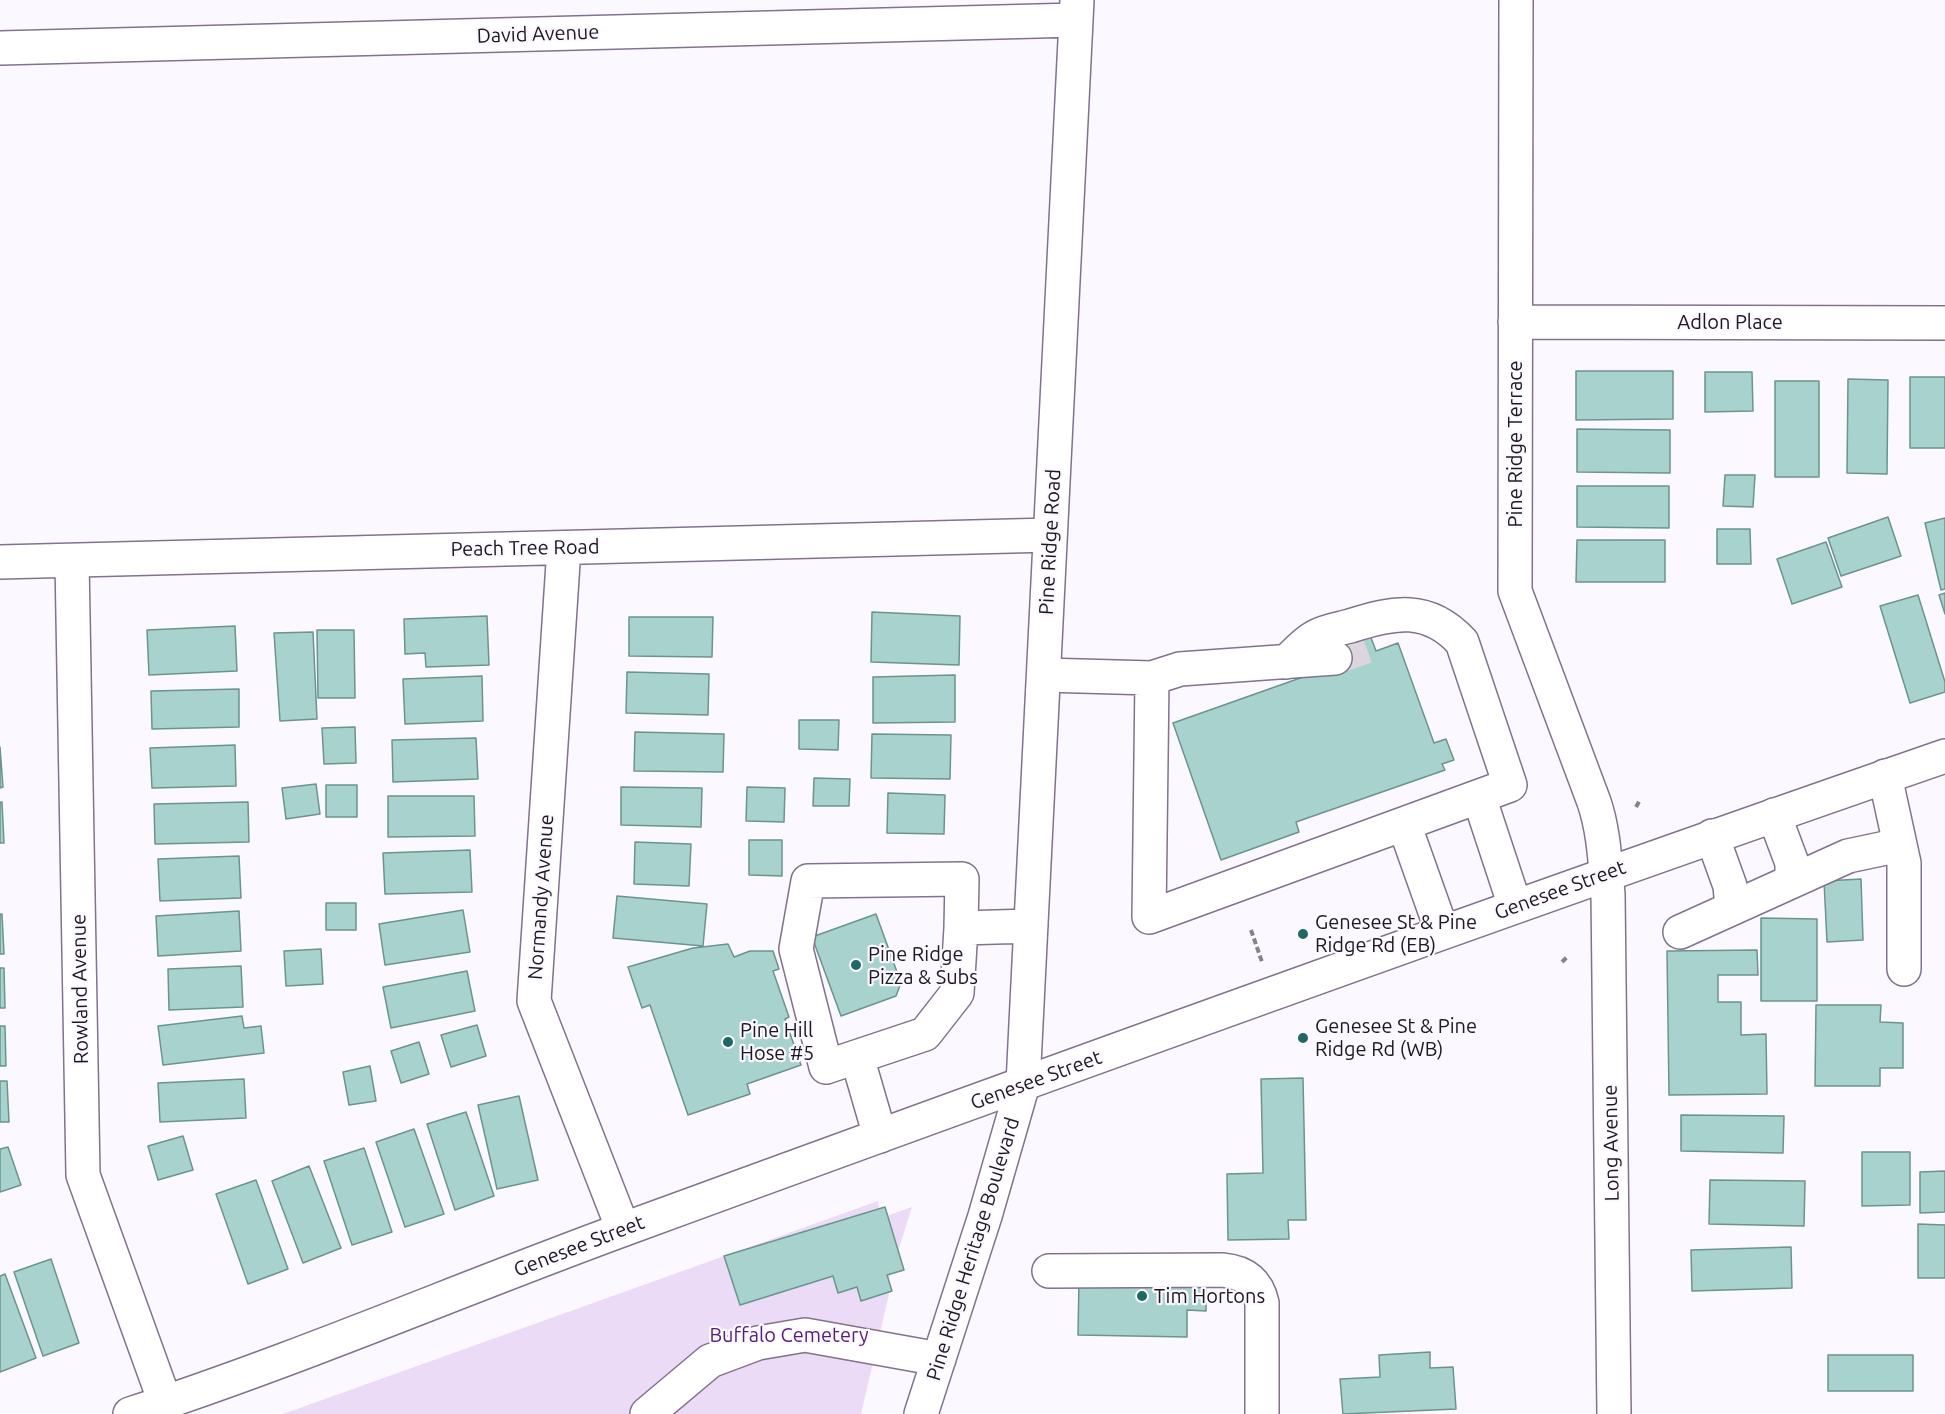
<!DOCTYPE html>
<html>
<head>
<meta charset="utf-8">
<style>
	body { margin:0 }
	canvas { display:block; background:#fcf8ff }
</style>
</head>
<body>
<canvas width="1945" height="1414"></canvas>
<script>
const context = document.querySelector('canvas').getContext('2d');
context.lineJoin = 'round';
function fill(path, color) { context.fillStyle = color; context.fill(path, 'evenodd'); }
function strokePath(path, color, width, dash) { context.strokeStyle = color; context.lineWidth = width; context.lineCap = dash ? 'butt' : 'round'; context.setLineDash(dash || []); context.stroke(path); }
function label(font, color, halo, rows, align = 'center') {
  context.font = font + ' Ubuntu,sans-serif'; context.lineWidth = 4.5; context.setLineDash([]); context.textBaseline = 'middle'; context.strokeStyle = halo; context.fillStyle = color; for (const [text, x, y, turn = 0] of rows) {
    context.save(); context.translate(x, y); context.rotate((+turn || 0) * Math.PI / 180); context.textAlign = isNaN(turn) ? turn : align; if (halo) context.strokeText(text, 0, 0); context.fillText(text, 0, 0); context.restore();
  }
}
const green = new Path2D(`
	M 878,1201 L 881,1218 L 912,1207 L 889,1280 L 890,1290 L 861,1414 L 283,1414 Z`);
const building = new Path2D(`
	M 1576,371 L 1673,371 L 1673,419 L 1576,420 Z
	M 1705,372 L 1752,372 L 1753,411 L 1705,412 Z
	M 1910,377 L 1945,377 L 1945,448 L 1910,448 Z
	M 1848,379 L 1888,380 L 1887,474 L 1847,473 Z
	M 1775,381 L 1819,381 L 1819,477 L 1775,477 Z
	M 1577,429 L 1670,430 L 1670,473 L 1577,472 Z
	M 1725,475 L 1755,475 L 1753,507 L 1723,506 Z
	M 1577,486 L 1669,486 L 1669,528 L 1577,527 Z
	M 1888,517 L 1901,556 L 1841,576 L 1828,538 Z
	M 1945,518 L 1945,589 L 1941,590 L 1925,523 Z
	M 1717,529 L 1750,529 L 1751,564 L 1717,564 Z
	M 1577,540 L 1665,540 L 1665,582 L 1576,582 Z
	M 1826,542 L 1842,587 L 1792,604 L 1777,559 Z
	M 1945,593 L 1945,614 L 1939,595 Z
	M 1918,595 L 1945,682 L 1945,692 L 1910,703 L 1880,606 Z
	M 872,612 L 960,616 L 959,665 L 871,662 Z
	M 487,616 L 489,665 L 426,667 L 425,653 L 405,654 L 404,619 Z
	M 629,617 L 713,617 L 712,657 L 629,656 Z
	M 235,626 L 237,671 L 149,675 L 147,630 Z
	M 1367,627 L 1376,651 L 1398,643 L 1434,743 L 1446,739 L 1454,760 L 1442,764 L 1445,770 L 1296,822 L 1299,832 L 1221,860 L 1173,723 L 1337,665 L 1328,640 Z
	M 317,630 L 354,630 L 355,698 L 318,698 Z
	M 313,632 L 317,719 L 280,721 L 274,633 Z
	M 627,672 L 709,674 L 708,715 L 626,713 Z
	M 955,675 L 955,722 L 873,723 L 873,677 Z
	M 482,676 L 483,721 L 405,724 L 403,679 Z
	M 239,689 L 239,727 L 152,729 L 151,691 Z
	M 799,720 L 839,720 L 838,750 L 799,749 Z
	M 355,727 L 356,763 L 324,764 L 322,728 Z
	M 635,732 L 724,734 L 723,772 L 634,771 Z
	M 872,734 L 951,735 L 950,779 L 871,778 Z
	M 476,738 L 478,779 L 393,782 L 392,740 Z
	M 235,745 L 236,786 L 152,788 L 150,748 Z
	M 0,747 L 3,787 L 0,788 Z
	M 814,778 L 850,779 L 849,806 L 813,806 Z
	M 316,784 L 320,814 L 286,819 L 282,788 Z
	M 326,785 L 357,785 L 357,817 L 326,817 Z
	M 621,787 L 702,788 L 701,827 L 621,825 Z
	M 747,787 L 785,788 L 784,822 L 746,821 Z
	M 888,793 L 945,795 L 944,834 L 887,833 Z
	M 388,796 L 474,796 L 475,836 L 388,837 Z
	M 0,802 L 2,802 L 4,843 L 0,843 Z
	M 248,802 L 249,842 L 155,844 L 154,804 Z
	M 749,840 L 782,840 L 782,876 L 749,875 Z
	M 635,842 L 691,844 L 689,886 L 634,884 Z
	M 470,850 L 472,892 L 385,894 L 383,853 Z
	M 239,856 L 241,898 L 160,901 L 158,859 Z
	M 1861,879 L 1863,940 L 1827,942 L 1824,881 Z
	M 617,896 L 707,904 L 703,946 L 613,938 Z
	M 326,903 L 356,903 L 356,930 L 326,930 Z
	M 463,910 L 470,952 L 385,965 L 379,924 Z
	M 239,911 L 241,951 L 158,956 L 156,916 Z
	M 0,914 L 2,914 L 4,954 L 0,954 Z
	M 876,914 L 901,983 L 896,996 L 841,1016 L 812,937 Z
	M 1761,918 L 1817,919 L 1817,1001 L 1761,1001 Z
	M 728,944 L 734,957 L 750,951 L 773,951 L 779,969 L 773,971 L 789,1017 L 785,1019 L 801,1065 L 747,1084 L 750,1094 L 688,1115 L 650,1005 L 642,1008 L 628,967 L 693,948 Z
	M 321,949 L 323,984 L 286,986 L 284,951 Z
	M 1757,950 L 1758,975 L 1718,975 L 1718,1002 L 1741,1002 L 1741,1035 L 1766,1034 L 1767,1094 L 1669,1095 L 1667,951 Z
	M 241,966 L 243,1007 L 169,1010 L 168,969 Z
	M 0,968 L 4,968 L 5,1008 L 0,1008 Z
	M 467,971 L 475,1011 L 391,1028 L 383,987 Z
	M 1816,1005 L 1881,1005 L 1880,1022 L 1903,1023 L 1903,1068 L 1880,1068 L 1880,1086 L 1815,1086 Z
	M 242,1016 L 244,1028 L 261,1026 L 264,1053 L 163,1065 L 158,1026 Z
	M 477,1025 L 486,1056 L 451,1067 L 441,1035 Z
	M 0,1026 L 5,1026 L 6,1066 L 0,1066 Z
	M 419,1042 L 429,1074 L 401,1083 L 391,1051 Z
	M 370,1066 L 376,1101 L 349,1105 L 343,1072 Z
	M 1303,1078 L 1306,1220 L 1288,1220 L 1289,1239 L 1228,1240 L 1227,1174 L 1263,1173 L 1261,1079 Z
	M 244,1079 L 246,1118 L 160,1122 L 158,1083 Z
	M 0,1081 L 7,1081 L 9,1122 L 0,1122 Z
	M 519,1096 L 538,1180 L 497,1189 L 478,1105 Z
	M 466,1112 L 494,1196 L 455,1210 L 427,1124 Z
	M 1681,1115 L 1784,1116 L 1783,1153 L 1681,1151 Z
	M 414,1129 L 444,1214 L 405,1227 L 376,1142 Z
	M 183,1136 L 193,1170 L 158,1180 L 148,1146 Z
	M 8,1147 L 21,1185 L 0,1192 L 0,1149 Z
	M 364,1148 L 392,1232 L 352,1245 L 324,1161 Z
	M 1862,1152 L 1910,1152 L 1910,1205 L 1862,1206 Z
	M 309,1166 L 341,1248 L 303,1263 L 272,1181 Z
	M 1945,1171 L 1945,1212 L 1920,1213 L 1920,1172 Z
	M 256,1180 L 288,1269 L 248,1284 L 216,1194 Z
	M 1710,1180 L 1805,1181 L 1804,1226 L 1709,1224 Z
	M 885,1207 L 904,1270 L 887,1275 L 892,1291 L 861,1301 L 857,1287 L 838,1293 L 833,1276 L 740,1305 L 724,1256 Z
	M 1918,1224 L 1945,1225 L 1945,1278 L 1918,1278 Z
	M 1791,1247 L 1792,1288 L 1692,1291 L 1691,1250 Z
	M 51,1259 L 79,1343 L 43,1356 L 14,1272 Z
	M 5,1274 L 36,1358 L 0,1372 L 0,1276 Z
	M 1079,1279 L 1206,1281 L 1206,1311 L 1187,1310 L 1187,1337 L 1078,1335 Z
	M 1430,1352 L 1430,1368 L 1453,1367 L 1456,1409 L 1343,1414 L 1340,1379 L 1380,1377 L 1379,1355 Z
	M 1828,1355 L 1913,1355 L 1913,1391 L 1828,1391 Z`);
const minorTunnel = new Path2D(`
	M 1335,658 L 1374,644`);
const path = new Path2D(`
	M 1636,807 L 1640,800
	M 1251,930 L 1262,962
	M 1562,962 L 1568,956`);
const minor = new Path2D(`
	M 1516,0 L 1515,591 L 1594,802 C 1604,831 1605,863 1608,894 L 1614,1414
	M 0,48 L 1076,20
	M 1515,322 L 1945,323
	M 564,548 L 534,1001 L 623,1229
	M 72,561 L 83,1175 L 165,1402
	M 0,562 L 1050,535
	M 1044,675 L 1152,678 L 1180,669 L 1335,658
	M 1152,678 L 1149,917 L 1510,785 L 1462,642 C 1428,605 1394,612 1350,626 C 1339,629 1324,631 1315,637 C 1304,643 1295,654 1286,662
	M 1885,776 L 1904,863 L 1904,969
	M 1479,797 L 1515,906
	M 1774,815 L 1792,863 L 1792,879
	M 1404,824 L 1442,931
	M 1712,836 L 1730,886 L 1732,907
	M 961,928 L 962,879 L 808,881 L 796,949 L 826,1067 L 925,1034 L 957,993 L 961,928 L 1031,926
	M 1680,932 L 1848,856 L 1900,845
	M 857,1057 L 880,1136
	M 1049,1271 L 1222,1270 C 1244,1272 1257,1281 1262,1303 L 1262,1414
	M 647,1414 L 710,1361 L 758,1343 L 805,1335 L 939,1359
	M 921,1414 L 985,1216 L 1023,1084 L 1077,0`);
const major = new Path2D(`
	M 130,1414 C 299,1359 463,1288 630,1227 C 1067,1067 1505,908 1945,756`);
const markers = [
	[1303,934,6,"#1e6963"],
	[856,965,6,"#1e6963"],
	[1303,1038,6,"#1e6963"],
	[728,1042,6,"#1e6963"],
	[1142,1296,6,"#1e6963"]
];
const streetNames = [
	["David Avenue",538,34,-2],
	["Adlon Place",1730,322],
	["Pine Ridge Terrace",1515,444,-90],
	["Pine Ridge Road",1050,542,-87],
	["Peach Tree Road",525,548,-1],
	["Genesee Street",1560,890,-20],
	["Normandy Avenue",541,897,-86],
	["Rowland Avenue",80,989,-91],
	["Genesee Street",1036,1080,-20],
	["Long Avenue",1611,1143,-91],
	["Genesee Street",579,1246,-21],
	["Pine Ridge Heritage Boulevard",973,1249,-73]
];
const poiNames = [
	["Genesee St & Pine",1315,922],
	["Ridge Rd (EB)",1315,945],
	["Pine Ridge",868,954],
	["Pizza & Subs",868,977],
	["Genesee St & Pine",1315,1026],
	["Ridge Rd (WB)",1315,1049],
	["Pine Hill",740,1030],
	["Hose #5",740,1053],
	["Tim Hortons",1154,1296]
];
const parkNames = [
	["Buffalo Cemetery",789,1335]
];
fill(green, '#ebdbf7');
fill(building, '#a8d2cd');
strokePath(building, '#6c948f', 1.5);
strokePath(minorTunnel, '#dbd6de', 33, [33, 16]);
strokePath(minor, '#82728d', 36);
strokePath(major, '#82728d', 36);
strokePath(path, '#86818a', 4, [6, 3]);
strokePath(minor, '#fff', 33);
strokePath(major, '#fff', 33);
for (const [x, y, r, color] of markers) { const dot = new Path2D(); dot.arc(x, y, r, 0, 2 * Math.PI); context.fillStyle = color; context.fill(dot); strokePath(dot, '#fcf8ff', 2); }
label('20px', '#1d1721', '#fcf8ff', streetNames);
label('20px', '#1d1721', '#fcf8ff', poiNames, 'left');
label('20px', '#551f73', '#fcf8ff', parkNames);
</script>
</body>
</html>
